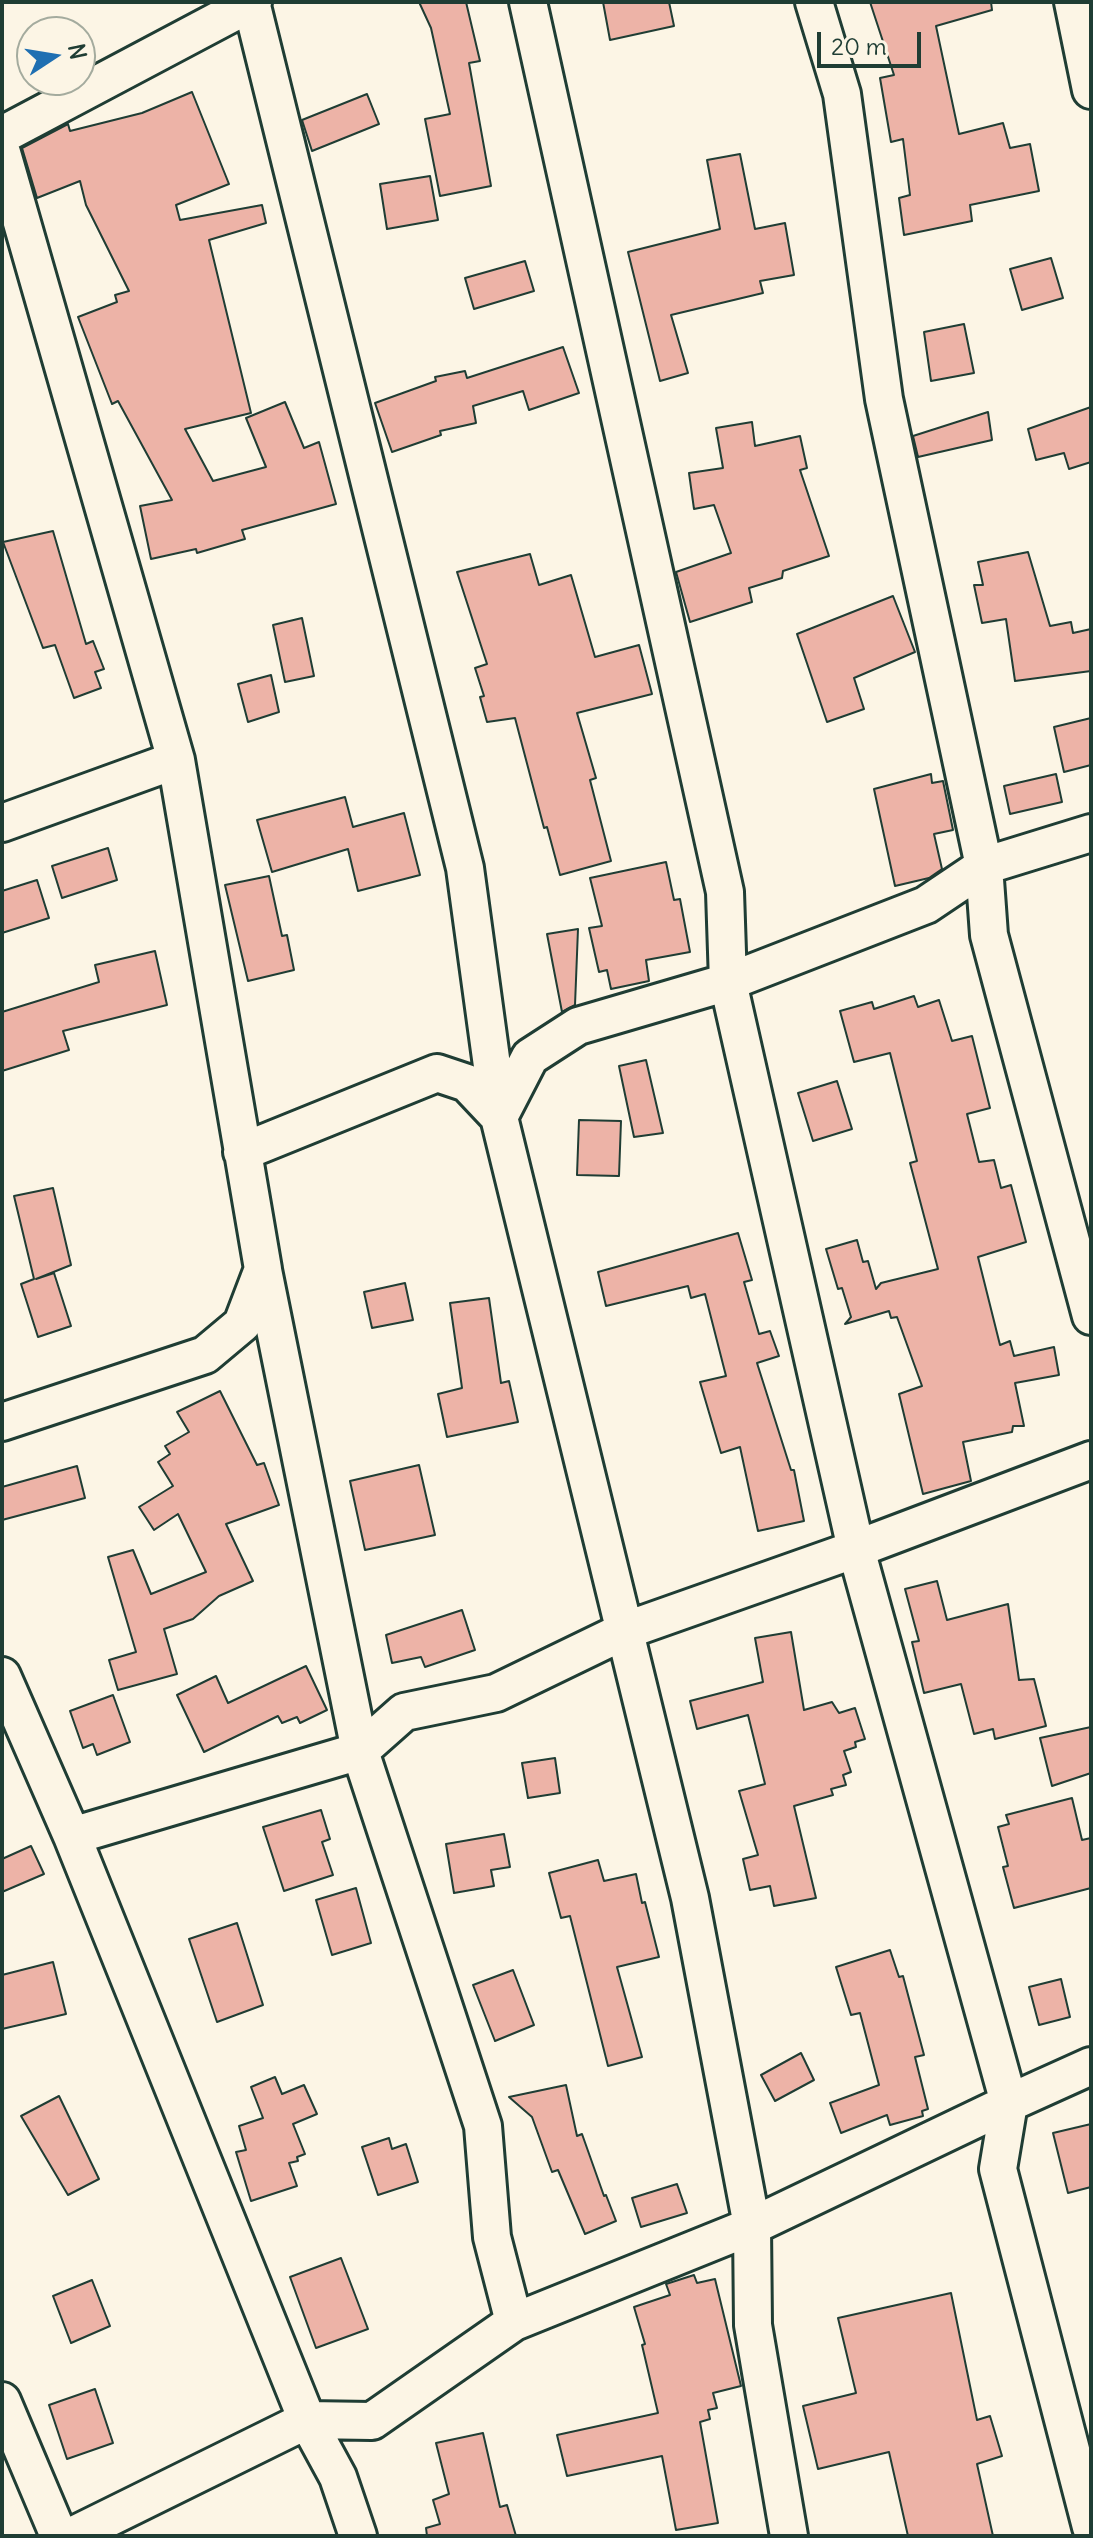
<!DOCTYPE html>
<html>
<head>
<meta charset="utf-8">
<style>
	body { margin:0 }
	#map { position:relative; width:1093px; height:2538px; overflow:hidden; background:#fcf5e5; font-family:Delius,sans-serif }
	canvas { display:block }
	.frame { position:absolute; inset:0; border:4px solid #1f3d34; pointer-events:none }
	.north { position:absolute; left:16px; top:16px; width:80px; height:80px; box-sizing:border-box; background:#fcf5e5; border:2px solid #a4ab9e; border-radius:50%; rotate:78deg; font-size:22px; font-weight:700; line-height:32px; text-align:center; color:#1f3d34 }
	.north::after { content:''; display:block; margin:auto; width:28px; height:36px; background:#1f6fb2; clip-path:polygon(50% 0,100% 100%,50% 72%,0 100%) }
	.scale { position:absolute; left:817px; top:32px; width:104px; height:36px; box-sizing:border-box; border:4px solid #1f3d34; border-top:0; padding-left:10px; font-size:24px; line-height:28px; white-space:nowrap; color:#1f3d34; -webkit-text-stroke:6px #fcf5e5; paint-order:stroke }
</style>
</head>
<body>
<div id="map">
<canvas width="1093" height="2538"></canvas>
<div class="frame"></div>
<div class="north">N</div>
<div class="scale">20 m</div>
</div>
<script>
const context = document.querySelector('canvas').getContext('2d');
context.lineJoin = 'round';
function fill(path, color) { context.fillStyle = color; context.fill(path, 'evenodd'); }
function strokePath(path, color, width, dash) { context.strokeStyle = color; context.lineWidth = width; context.lineCap = dash ? 'butt' : 'round'; context.setLineDash(dash || []); context.stroke(path); }
const building = new Path2D(`
	M 419,2 L 466,2 L 480,61 L 469,63 L 491,186 L 440,196 L 425,119 L 450,114 L 431,28 Z
	M 603,2 L 669,2 L 674,26 L 610,40 Z
	M 870,2 L 991,2 L 992,10 L 936,26 L 959,134 L 1003,123 L 1010,148 L 1030,144 L 1039,191 L 970,205 L 972,221 L 904,235 L 899,198 L 910,195 L 903,139 L 891,142 L 880,78 L 894,75 Z
	M 192,92 L 229,184 L 176,205 L 180,220 L 262,205 L 266,223 L 209,240 L 251,413 L 185,429 L 213,481 L 266,467 L 246,418 L 285,402 L 304,448 L 319,442 L 336,504 L 242,530 L 245,539 L 197,553 L 196,549 L 151,559 L 140,506 L 172,500 L 118,401 L 112,404 L 78,317 L 117,302 L 115,295 L 129,291 L 86,205 L 80,181 L 37,198 L 22,148 L 68,124 L 70,131 L 142,113 Z
	M 367,94 L 379,124 L 312,151 L 302,120 Z
	M 740,154 L 755,229 L 785,223 L 794,275 L 760,281 L 763,293 L 671,315 L 688,373 L 660,381 L 628,252 L 720,229 L 707,160 Z
	M 430,176 L 438,220 L 387,229 L 380,184 Z
	M 1051,258 L 1063,298 L 1022,310 L 1010,269 Z
	M 525,261 L 534,291 L 474,309 L 465,278 Z
	M 964,324 L 974,373 L 931,381 L 924,332 Z
	M 563,347 L 579,393 L 529,410 L 523,391 L 473,406 L 476,423 L 440,431 L 441,435 L 392,452 L 375,403 L 436,381 L 435,377 L 465,371 L 467,378 Z
	M 1091,407 L 1091,462 L 1069,469 L 1064,453 L 1036,460 L 1028,429 Z
	M 988,412 L 992,440 L 918,457 L 913,436 Z
	M 752,422 L 755,446 L 800,436 L 807,468 L 800,470 L 829,556 L 783,571 L 782,578 L 749,588 L 752,602 L 690,622 L 676,572 L 731,553 L 714,505 L 694,509 L 689,473 L 723,468 L 716,428 Z
	M 53,531 L 86,644 L 93,641 L 104,669 L 95,672 L 101,688 L 74,698 L 55,645 L 43,648 L 3,542 Z
	M 1028,552 L 1050,626 L 1071,622 L 1073,633 L 1091,629 L 1091,671 L 1015,681 L 1006,619 L 982,623 L 974,585 L 983,585 L 978,562 Z
	M 530,554 L 539,585 L 571,575 L 595,657 L 639,645 L 652,694 L 577,713 L 596,778 L 590,780 L 611,861 L 560,875 L 547,827 L 544,828 L 515,718 L 487,722 L 480,697 L 484,696 L 475,668 L 487,664 L 457,572 Z
	M 893,596 L 915,652 L 854,678 L 864,709 L 827,722 L 797,634 Z
	M 302,618 L 314,676 L 285,682 L 273,625 Z
	M 271,675 L 279,712 L 248,722 L 238,684 Z
	M 1091,718 L 1091,765 L 1064,772 L 1054,727 Z
	M 931,774 L 932,783 L 943,781 L 953,830 L 934,834 L 942,869 L 929,878 L 895,886 L 874,789 Z
	M 1056,774 L 1062,802 L 1010,814 L 1004,786 Z
	M 345,797 L 353,827 L 404,813 L 420,875 L 358,891 L 348,849 L 272,872 L 257,820 Z
	M 108,848 L 117,880 L 62,898 L 52,866 Z
	M 666,862 L 674,900 L 680,899 L 690,952 L 646,960 L 649,981 L 611,989 L 607,970 L 599,972 L 589,928 L 602,926 L 590,878 Z
	M 269,876 L 282,936 L 287,935 L 294,970 L 248,981 L 225,885 Z
	M 37,880 L 49,918 L 2,933 L 2,891 Z
	M 578,929 L 575,1005 L 562,1012 L 547,934 Z
	M 155,951 L 167,1005 L 63,1031 L 69,1050 L 2,1071 L 2,1012 L 99,982 L 95,965 Z
	M 914,996 L 918,1007 L 939,1000 L 952,1041 L 972,1036 L 990,1108 L 967,1114 L 979,1162 L 994,1160 L 1001,1188 L 1011,1185 L 1026,1242 L 978,1257 L 1000,1345 L 1010,1341 L 1014,1356 L 1054,1347 L 1059,1375 L 1015,1383 L 1024,1426 L 1013,1426 L 1012,1432 L 963,1442 L 971,1481 L 923,1494 L 899,1394 L 922,1386 L 897,1317 L 891,1318 L 889,1311 L 845,1324 L 851,1317 L 842,1288 L 838,1289 L 826,1249 L 857,1240 L 863,1262 L 868,1261 L 876,1289 L 881,1283 L 938,1269 L 910,1163 L 917,1161 L 890,1053 L 854,1062 L 840,1011 L 872,1002 L 874,1009 Z
	M 646,1060 L 663,1133 L 634,1137 L 619,1066 Z
	M 837,1081 L 852,1129 L 813,1141 L 798,1093 Z
	M 579,1120 L 621,1121 L 619,1176 L 577,1175 Z
	M 53,1188 L 71,1265 L 36,1279 L 54,1273 L 71,1326 L 38,1337 L 21,1284 L 34,1279 L 14,1196 Z
	M 738,1233 L 752,1280 L 744,1282 L 759,1334 L 770,1331 L 779,1356 L 757,1363 L 791,1470 L 794,1470 L 804,1521 L 758,1531 L 740,1447 L 721,1453 L 700,1382 L 726,1376 L 705,1294 L 691,1298 L 688,1286 L 606,1306 L 598,1272 Z
	M 405,1283 L 413,1320 L 372,1328 L 364,1292 Z
	M 489,1298 L 501,1383 L 509,1381 L 518,1422 L 447,1437 L 438,1394 L 462,1388 L 450,1303 Z
	M 220,1391 L 257,1465 L 264,1463 L 279,1505 L 226,1524 L 253,1581 L 219,1596 L 193,1619 L 164,1629 L 177,1674 L 118,1690 L 109,1660 L 136,1652 L 108,1557 L 133,1550 L 151,1594 L 206,1572 L 178,1514 L 154,1530 L 139,1507 L 173,1486 L 158,1462 L 170,1454 L 165,1446 L 189,1432 L 177,1412 Z
	M 419,1465 L 435,1535 L 365,1550 L 350,1481 Z
	M 77,1466 L 85,1498 L 2,1520 L 2,1487 Z
	M 937,1581 L 947,1620 L 1008,1604 L 1019,1680 L 1034,1679 L 1046,1726 L 995,1739 L 993,1729 L 974,1734 L 961,1684 L 924,1693 L 912,1642 L 919,1641 L 905,1589 Z
	M 462,1610 L 475,1650 L 425,1667 L 421,1657 L 392,1663 L 386,1635 Z
	M 791,1632 L 804,1710 L 832,1702 L 839,1713 L 855,1708 L 865,1739 L 855,1742 L 856,1747 L 844,1751 L 851,1772 L 843,1775 L 846,1785 L 831,1789 L 833,1795 L 794,1806 L 816,1898 L 774,1906 L 770,1886 L 750,1890 L 743,1859 L 758,1855 L 739,1791 L 765,1784 L 748,1715 L 697,1729 L 690,1701 L 763,1682 L 755,1638 Z
	M 306,1666 L 327,1710 L 300,1723 L 297,1717 L 282,1723 L 278,1716 L 204,1752 L 177,1695 L 216,1676 L 228,1703 Z
	M 113,1695 L 130,1742 L 97,1755 L 93,1744 L 83,1748 L 70,1711 Z
	M 1091,1727 L 1091,1773 L 1052,1786 L 1040,1738 Z
	M 555,1758 L 560,1793 L 528,1798 L 522,1763 Z
	M 1072,1798 L 1082,1840 L 1091,1838 L 1091,1888 L 1014,1908 L 1003,1867 L 1008,1866 L 998,1827 L 1009,1824 L 1006,1815 Z
	M 321,1810 L 330,1839 L 322,1842 L 333,1875 L 284,1891 L 263,1827 Z
	M 504,1834 L 510,1867 L 491,1870 L 494,1886 L 454,1893 L 446,1844 Z
	M 31,1846 L 44,1874 L 2,1892 L 2,1859 Z
	M 598,1860 L 604,1881 L 636,1874 L 642,1903 L 645,1902 L 659,1957 L 617,1967 L 642,2057 L 608,2066 L 570,1916 L 561,1918 L 549,1873 Z
	M 356,1888 L 371,1943 L 332,1955 L 316,1900 Z
	M 237,1923 L 263,2005 L 217,2022 L 189,1939 Z
	M 890,1950 L 899,1977 L 903,1976 L 924,2055 L 915,2057 L 928,2109 L 922,2111 L 923,2116 L 890,2125 L 887,2115 L 841,2133 L 830,2103 L 879,2085 L 860,2013 L 851,2015 L 836,1967 Z
	M 53,1962 L 66,2014 L 2,2029 L 2,1975 Z
	M 513,1970 L 534,2025 L 495,2041 L 473,1985 Z
	M 1061,1979 L 1070,2017 L 1039,2025 L 1029,1987 Z
	M 801,2053 L 814,2080 L 775,2101 L 761,2075 Z
	M 275,2077 L 282,2094 L 304,2085 L 317,2114 L 293,2124 L 305,2154 L 297,2157 L 298,2161 L 289,2163 L 297,2186 L 251,2201 L 236,2152 L 246,2150 L 239,2126 L 263,2118 L 251,2087 Z
	M 566,2085 L 577,2136 L 582,2134 L 604,2196 L 606,2195 L 616,2221 L 585,2234 L 558,2170 L 552,2172 L 532,2117 L 509,2097 Z
	M 59,2096 L 99,2179 L 68,2195 L 21,2116 Z
	M 1091,2124 L 1091,2187 L 1068,2193 L 1053,2133 Z
	M 389,2138 L 392,2149 L 406,2144 L 418,2182 L 378,2195 L 362,2147 Z
	M 677,2184 L 687,2213 L 641,2227 L 632,2198 Z
	M 341,2258 L 368,2329 L 316,2348 L 290,2277 Z
	M 694,2275 L 697,2283 L 715,2279 L 741,2386 L 713,2393 L 717,2408 L 708,2410 L 710,2419 L 700,2422 L 718,2523 L 676,2530 L 662,2456 L 567,2476 L 557,2435 L 658,2413 L 642,2345 L 645,2344 L 634,2307 L 670,2295 L 666,2284 Z
	M 92,2280 L 110,2326 L 71,2343 L 53,2296 Z
	M 951,2293 L 977,2420 L 990,2416 L 1002,2456 L 977,2464 L 993,2536 L 908,2536 L 889,2452 L 818,2469 L 803,2406 L 856,2393 L 838,2318 Z
	M 95,2389 L 113,2443 L 67,2459 L 49,2405 Z
	M 483,2433 L 500,2507 L 507,2505 L 516,2536 L 427,2536 L 426,2528 L 440,2524 L 433,2500 L 449,2494 L 436,2443 Z`);
const minor = new Path2D(`
	M 251,2 L 465,868 L 499,1117 L 690,1898 L 752,2226 L 753,2325 L 789,2536
	M 528,2 L 725,892 L 728,982 L 856,1549 L 1009,2103 L 998,2169 L 1091,2527
	M 814,2 L 842,94 L 884,399 L 984,866 L 989,935 L 1091,1316
	M 1073,2 L 1091,90
	M 2,135 L 253,2
	M 2,153 L 176,760 L 263,1269 L 242,1324 L 205,1355 L 2,1422
	M 2,823 L 176,760
	M 242,1152 L 437,1073 L 467,1083 L 499,1117 L 530,1057 L 578,1026 L 728,982 L 926,905 L 984,866 L 1091,833
	M 263,1270 L 360,1751 L 483,2126 L 492,2237 L 514,2322
	M 2,1676 L 72,1836 L 307,2420 L 338,2477 L 358,2536
	M 72,1836 L 360,1751 L 404,1712 L 496,1693 L 624,1631 L 856,1549 L 1091,1460
	M 2,2401 L 59,2536
	M 72,2536 L 307,2420 L 372,2421 L 514,2322 L 752,2226 L 1009,2103 L 1091,2066`);
fill(building, '#edb3a7');
strokePath(building, '#1f3d34', 2);
strokePath(minor, '#1f3d34', 42);
strokePath(minor, '#fcf5e5', 36);
</script>
</body>
</html>
